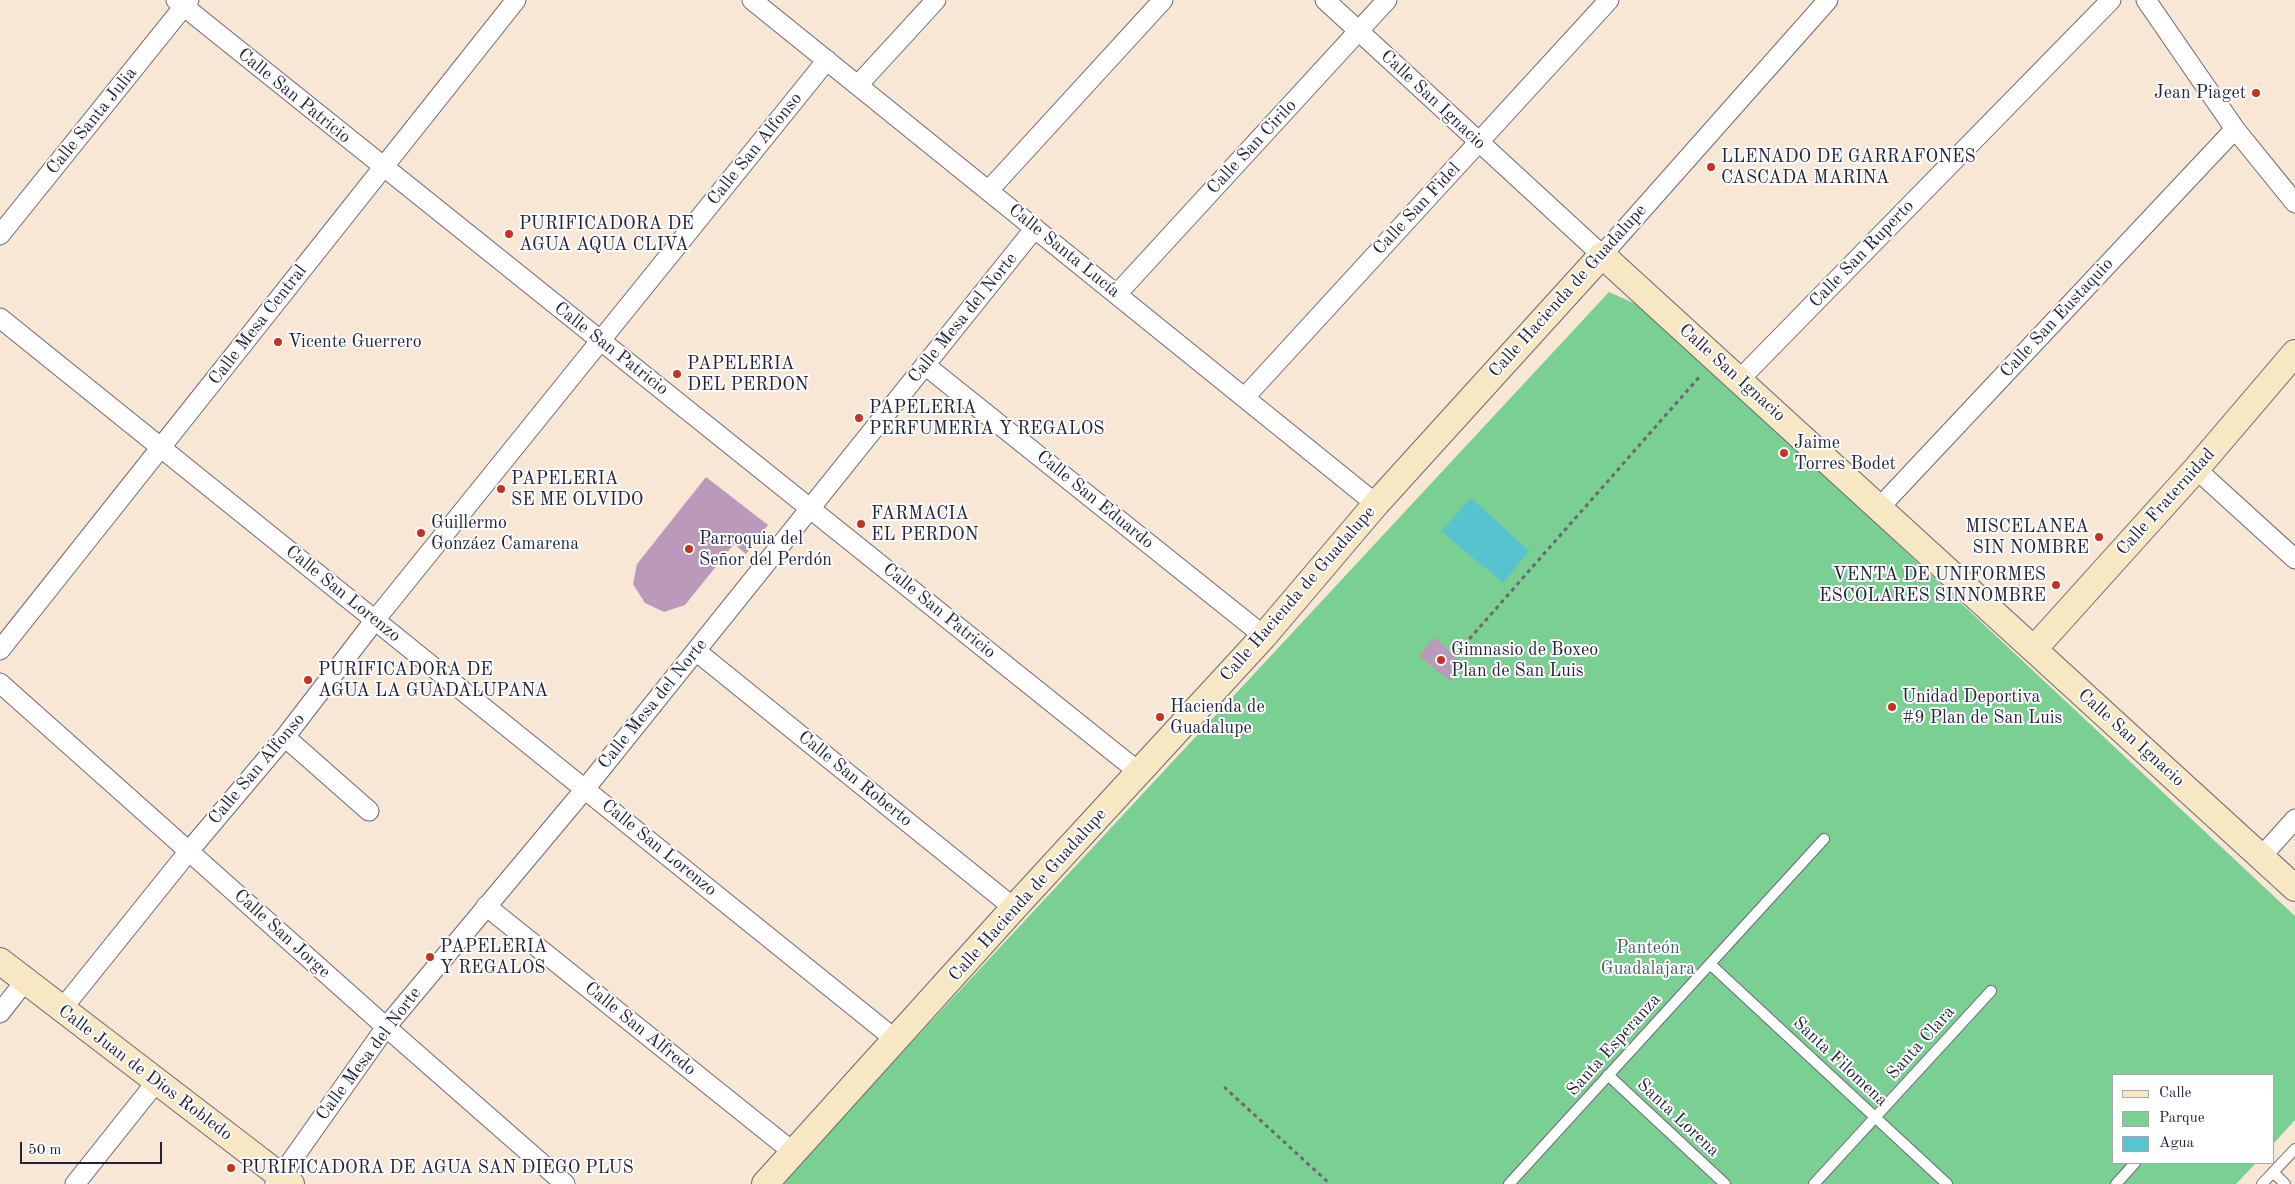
<!DOCTYPE html>
<html>
<head>
<meta charset="utf-8">
<style>
	body { margin:0 }
	#map { position:relative; width:2295px; height:1184px; overflow:hidden; background:#f8e7d5; font-family:"Old Standard TT",serif }
	canvas { display:block }
	.legend { position:absolute; left:2112px; top:1074px; width:162px; height:90px; box-sizing:border-box; background:#fff; border:1px solid #a7a7b1; margin:0; padding:6px 9px; list-style:none; font-size:15px; color:#22223b }
	.legend li { display:flex; align-items:center; gap:10px; height:25px }
	.legend b { width:25px; border:1px solid #a7a7b1 }
	.scale { position:absolute; left:20px; top:1142px; width:142px; height:22px; box-sizing:border-box; border:2px solid #22223b; border-top:0; padding-left:6px; font-size:15px; line-height:18px; white-space:nowrap; color:#22223b; -webkit-text-stroke:4px #fff; paint-order:stroke }
</style>
</head>
<body>
<div id="map">
<canvas width="2295" height="1184"></canvas>
<ul class="legend">
<li><b style="height:6px;background:#f7e8c3"></b>Calle</li>
<li><b style="height:14px;background:#7acf92"></b>Parque</li>
<li><b style="height:14px;background:#57c3cf"></b>Agua</li>
</ul>
<div class="scale">50 m</div>
</div>
<script>
const context = document.querySelector('canvas').getContext('2d');
context.lineJoin = 'round';
function fill(path, color) { context.fillStyle = color; context.fill(path, 'evenodd'); }
function strokePath(path, color, width, dash) { context.strokeStyle = color; context.lineWidth = width; context.lineCap = dash ? 'butt' : 'round'; context.setLineDash(dash || []); context.stroke(path); }
function label(font, color, halo, rows, align = 'center') {
  context.font = font + ' "Old Standard TT",serif'; context.lineWidth = 4; context.setLineDash([]); context.textBaseline = 'middle'; context.strokeStyle = halo; context.fillStyle = color; for (const [text, x, y, turn = 0] of rows) {
    context.save(); context.translate(x, y); context.rotate((+turn || 0) * Math.PI / 180); context.textAlign = isNaN(turn) ? turn : align; if (halo) context.strokeText(text, 0, 0); context.fillText(text, 0, 0); context.restore();
  }
}
const green = new Path2D(`
	M 1609,292 L 1647,309 L 2295,916 L 2295,1120 L 2274,1143 L 2274,1075 L 2114,1075 L 2114,1163 L 2256,1163 L 2236,1184 L 780,1184 Z`);
const water = new Path2D(`
	M 1471,498 L 1529,551 L 1503,583 L 1441,531 Z`);
const building = new Path2D(`
	M 706,477 L 768,525 L 746,554 L 734,544 L 685,605 L 664,612 L 645,603 L 633,584 L 637,564 Z
	M 1435,637 L 1462,664 L 1450,681 L 1419,656 Z`);
const path = new Path2D(`
	M 1464,645 L 1701,375
	M 1224,1087 L 1330,1184`);
const lane = new Path2D(`
	M 1710,964 L 1947,1184
	M 1608,1075 L 1725,1184
	M 2273,1172 L 2285,1184
	M 1509,1184 L 1824,839
	M 1814,1184 L 1991,991
	M 2116,1184 L 2135,1163
	M 2262,1184 L 2295,1149`);
const street = new Path2D(`
	M 176,0 L 1140,773
	M 752,0 L 1376,504
	M 1325,0 L 1602,255 L 1828,0
	M 2146,0 L 2235,129 L 2295,203
	M 858,85 L 936,0
	M 989,190 L 1163,0
	M 0,235 L 189,0
	M 1117,294 L 1387,0
	M 0,318 L 896,1040
	M 925,365 L 1264,636
	M 1739,380 L 2111,0
	M 1245,397 L 1609,0
	M 2196,469 L 2295,559
	M 1879,508 L 2235,129
	M 0,650 L 516,0
	M 696,651 L 1014,908
	M 0,683 L 386,1027 L 565,1184
	M 285,737 L 369,811
	M 2261,857 L 2295,819
	M 486,906 L 793,1152
	M 62,1009 L 189,851 L 285,737 L 375,620 L 827,60
	M 0,1013 L 25,981
	M 75,1184 L 157,1081
	M 275,1184 L 386,1027 L 585,789 L 1035,228`);
const secondary = new Path2D(`
	M 2034,649 L 2196,469 L 2295,353
	M 0,961 L 291,1184
	M 765,1184 L 1014,908 L 1264,636 L 1376,504 L 1602,255 L 2295,888`);
const markers = [
	[2256,93,5,"#c8321e"],
	[1711,167,5,"#c8321e"],
	[509,234,5,"#c8321e"],
	[278,342,5,"#c8321e"],
	[677,374,5,"#c8321e"],
	[859,418,5,"#c8321e"],
	[1784,453,5,"#c8321e"],
	[501,489,5,"#c8321e"],
	[861,524,5,"#c8321e"],
	[421,533,5,"#c8321e"],
	[2099,537,5,"#c8321e"],
	[689,549,5,"#c8321e"],
	[2056,585,5,"#c8321e"],
	[1441,660,5,"#c8321e"],
	[308,680,5,"#c8321e"],
	[1892,707,5,"#c8321e"],
	[1160,717,5,"#c8321e"],
	[430,957,5,"#c8321e"],
	[231,1168,5,"#c8321e"]
];
const poiNames = [
	["Jean Piaget",2246,93,"right"],
	["LLENADO DE GARRAFONES",1721,157],
	["CASCADA MARINA",1721,178],
	["PURIFICADORA DE",519,224],
	["AGUA AQUA CLIVA",519,245],
	["Vicente Guerrero",288,342],
	["PAPELERIA",687,364],
	["DEL PERDON",687,385],
	["PAPELERIA",869,408],
	["PERFUMERIA Y REGALOS",869,429],
	["Jaime",1794,443],
	["Torres Bodet",1794,464],
	["PAPELERIA",511,479],
	["SE ME OLVIDO",511,500],
	["FARMACIA",871,514],
	["EL PERDON",871,535],
	["Guillermo",431,523],
	["Gonzáez Camarena",431,544],
	["MISCELANEA",2089,527,"right"],
	["SIN NOMBRE",2089,548,"right"],
	["Parroquia del",699,539],
	["Señor del Perdón",699,560],
	["VENTA DE UNIFORMES",2046,575,"right"],
	["ESCOLARES SINNOMBRE",2046,596,"right"],
	["Gimnasio de Boxeo",1451,650],
	["Plan de San Luis",1451,671],
	["PURIFICADORA DE",318,670],
	["AGUA LA GUADALUPANA",318,691],
	["Unidad Deportiva",1902,697],
	["#9 Plan de San Luis",1902,718],
	["Hacienda de",1170,707],
	["Guadalupe",1170,728],
	["PAPELERIA",440,947],
	["Y REGALOS",440,968],
	["PURIFICADORA DE AGUA SAN DIEGO PLUS",241,1168]
];
const streetNames = [
	["Calle San Patricio",294,96,39],
	["Calle San Ignacio",1433,100,43],
	["Calle Santa Julia",92,121,-51],
	["Calle San Cirilo",1252,147,-47],
	["Calle San Alfonso",755,149,-51],
	["Calle San Fidel",1417,209,-47],
	["Calle Santa Lucía",1064,251,39],
	["Calle San Ruperto",1862,254,-46],
	["Calle Hacienda de Guadalupe",1568,291,-48],
	["Calle Mesa del Norte",963,318,-51],
	["Calle San Eustaquio",2057,318,-47],
	["Calle Mesa Central",258,325,-52],
	["Calle San Patricio",611,349,38],
	["Calle San Ignacio",1732,373,42],
	["Calle San Eduardo",1095,500,39],
	["Calle Fraternidad",2166,502,-48],
	["Calle San Lorenzo",343,594,39],
	["Calle Hacienda de Guadalupe",1298,594,-49],
	["Calle San Patricio",939,611,39],
	["Calle Mesa del Norte",653,704,-51],
	["Calle San Ignacio",2131,738,42],
	["Calle San Alfonso",257,769,-50],
	["Calle San Roberto",855,779,39],
	["Calle San Lorenzo",659,848,39],
	["Calle Hacienda de Guadalupe",1028,895,-48],
	["Calle San Jorge",282,934,42],
	["Calle San Alfredo",640,1029,39],
	["Santa Clara",1921,1043,-48],
	["Santa Esperanza",1614,1045,-48],
	["Calle Mesa del Norte",369,1054,-53],
	["Santa Filomena",1840,1062,43],
	["Calle Juan de Dios Robledo",145,1073,37],
	["Santa Lorena",1678,1118,43]
];
const parkNames = [
	["Panteón",1648,948],
	["Guadalajara",1648,969]
];
fill(green, '#7acf92');
fill(water, '#57c3cf');
fill(building, '#ba99bb');
strokePath(lane, '#6d6771', 12);
strokePath(street, '#6d6771', 21);
strokePath(secondary, '#6d6771', 28);
strokePath(path, '#6d6771', 3, [4, 4]);
strokePath(lane, '#fff', 10);
strokePath(street, '#fff', 19);
strokePath(secondary, '#f7e8c3', 26);
for (const [x, y, r, color] of markers) { const dot = new Path2D(); dot.arc(x, y, r, 0, 2 * Math.PI); context.fillStyle = color; context.fill(dot); strokePath(dot, '#fff', 2); }
label('18px', '#22223b', '#fff', poiNames, 'left');
label('18px', '#22223b', '#fff', streetNames);
label('18px', '#415f59', '#fff', parkNames);
</script>
</body>
</html>
